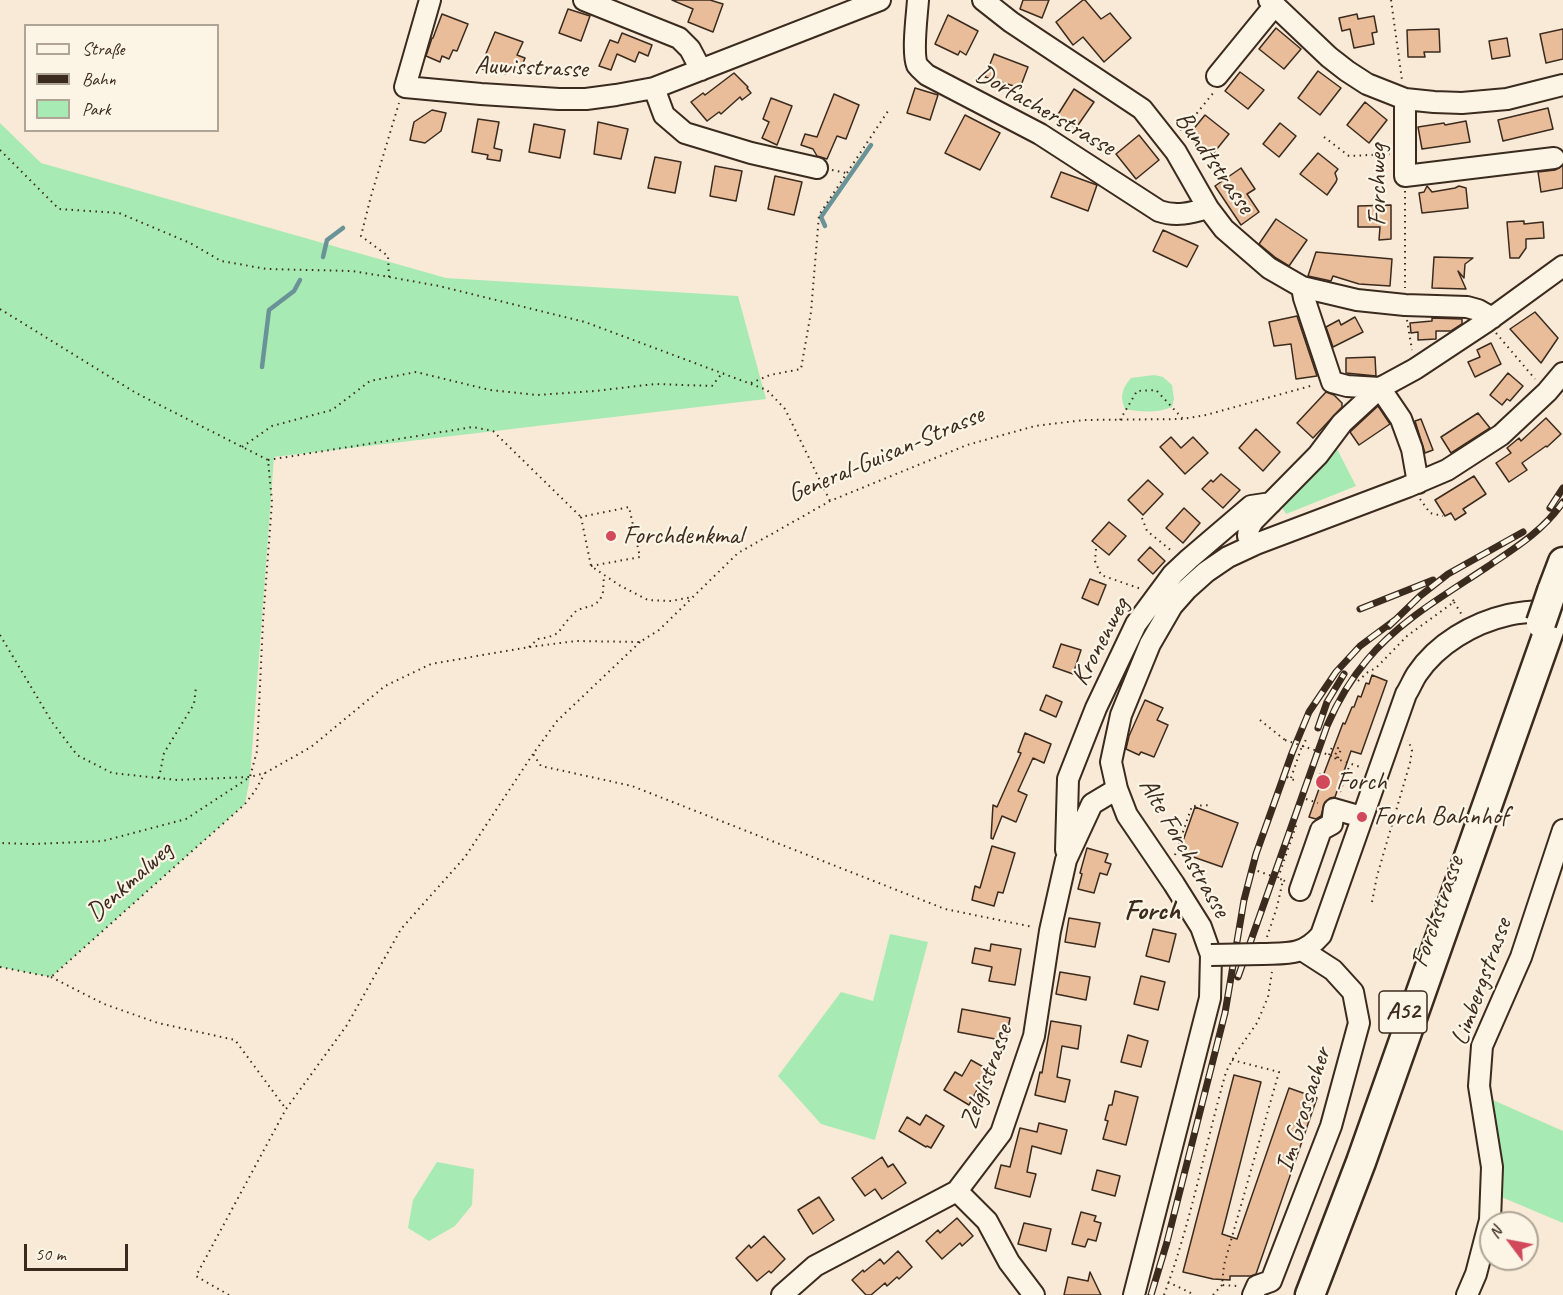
<!DOCTYPE html>
<html>
<head>
<meta charset="utf-8">
<style>
	body { margin:0 }
	#map { position:relative; width:1563px; height:1295px; overflow:hidden; background:#f8ead6; font-family:Caveat,sans-serif }
	canvas { display:block }
	.legend { position:absolute; left:24px; top:24px; width:195px; height:108px; box-sizing:border-box; background:#fcf5e5; border:2px solid #afa495; margin:0; padding:8px 10px; list-style:none; font-size:18px; color:#3b2a1e }
	.legend li { display:flex; align-items:center; gap:12px; height:30px }
	.legend b { width:30px; border:2px solid #afa495 }
	.north { position:absolute; left:1479px; top:1211px; width:60px; height:60px; box-sizing:border-box; background:#fcf5e5; border:2px solid #afa495; border-radius:50%; rotate:302deg; font-size:16px; font-weight:700; line-height:24px; text-align:center; color:#3b2a1e }
	.north::after { content:''; display:block; margin:auto; width:21px; height:27px; background:#d1495b; clip-path:polygon(50% 0,100% 100%,50% 72%,0 100%) }
	.scale { position:absolute; left:24px; top:1244px; width:104px; height:27px; box-sizing:border-box; border:3px solid #3b2a1e; border-top:0; padding-left:8px; font-size:18px; line-height:21px; white-space:nowrap; color:#3b2a1e; -webkit-text-stroke:4px #fcf5e5; paint-order:stroke }
</style>
</head>
<body>
<div id="map">
<canvas width="1563" height="1295"></canvas>
<ul class="legend">
<li><b style="height:8px;background:#fcf5e5"></b>Straße</li>
<li><b style="height:8px;background:#3b2a1e"></b>Bahn</li>
<li><b style="height:16px;background:#a8eab3"></b>Park</li>
</ul>
<div class="north">N</div>
<div class="scale">50 m</div>
</div>
<script>
const context = document.querySelector('canvas').getContext('2d');
context.lineJoin = 'round';
function fill(path, color) { context.fillStyle = color; context.fill(path, 'evenodd'); }
function strokePath(path, color, width, dash) { context.strokeStyle = color; context.lineWidth = width; context.lineCap = dash ? 'butt' : 'round'; context.setLineDash(dash || []); context.stroke(path); }
function label(font, color, halo, rows, align = 'center') {
  context.font = font + ' Caveat,sans-serif'; context.lineWidth = 4.5; context.setLineDash([]); context.textBaseline = 'middle'; context.strokeStyle = halo; context.fillStyle = color; for (const [text, x, y, turn = 0] of rows) {
    context.save(); context.translate(x, y); context.rotate((+turn || 0) * Math.PI / 180); context.textAlign = isNaN(turn) ? turn : align; if (halo) context.strokeText(text, 0, 0); context.fillText(text, 0, 0); context.restore();
  }
}
const green = new Path2D(`
	M 0,123 L 41,163 L 446,278 L 738,296 L 766,399 L 274,457 L 250,777 L 245,804 L 51,977 L 0,967 Z
	M 1154,375 L 1163,377 L 1172,385 L 1174,399 L 1172,407 C 1158,413 1140,412 1125,409 C 1119,397 1123,387 1131,378 Z
	M 1335,445 L 1356,486 L 1286,514 L 1280,504 Z
	M 890,934 L 928,942 L 875,1140 L 821,1124 L 778,1076 L 841,992 L 873,1001 Z
	M 1486,1097 L 1563,1131 L 1563,1223 L 1499,1196 Z
	M 437,1162 L 474,1169 L 472,1205 L 455,1226 L 429,1241 L 408,1228 L 413,1200 Z`);
const stream = new Path2D(`
	M 825,226 L 821,217 L 871,145
	M 323,257 L 327,240 L 343,228
	M 262,367 L 269,310 L 294,291 L 300,280`);
const building = new Path2D(`
	M 672,0 L 710,0 L 723,4 L 713,32 L 688,22 L 693,9 Z
	M 1023,0 L 1049,0 L 1042,18 L 1020,9 Z
	M 1083,0 L 1085,0 L 1101,19 L 1110,13 L 1131,38 L 1104,62 L 1083,37 L 1073,45 L 1056,22 Z
	M 568,9 L 590,16 L 581,41 L 559,33 Z
	M 442,14 L 468,24 L 457,51 L 453,50 L 449,59 L 442,56 L 440,62 L 426,56 L 432,38 L 433,38 Z
	M 1357,14 L 1358,19 L 1374,16 L 1377,32 L 1372,33 L 1374,44 L 1354,48 L 1350,29 L 1342,31 L 1339,18 Z
	M 948,15 L 978,31 L 966,55 L 960,51 L 958,55 L 935,44 Z
	M 1276,28 L 1301,49 L 1284,69 L 1259,49 Z
	M 1439,29 L 1440,52 L 1424,52 L 1425,57 L 1408,57 L 1407,30 Z
	M 1563,29 L 1563,59 L 1546,63 L 1540,34 Z
	M 495,32 L 523,42 L 517,55 L 525,58 L 521,68 L 514,65 L 513,69 L 509,67 L 506,74 L 494,69 L 492,73 L 480,68 Z
	M 622,33 L 652,45 L 648,56 L 639,52 L 635,62 L 617,54 L 611,70 L 599,66 L 610,40 L 618,43 Z
	M 1507,38 L 1510,56 L 1492,59 L 1489,41 Z
	M 994,54 L 1028,67 L 1020,88 L 985,77 Z
	M 1318,71 L 1341,88 L 1320,115 L 1298,98 Z
	M 1240,72 L 1264,90 L 1248,109 L 1225,91 Z
	M 734,73 L 748,87 L 747,88 L 751,93 L 742,100 L 740,97 L 721,114 L 719,112 L 707,121 L 691,102 L 703,93 L 705,95 Z
	M 915,88 L 938,95 L 930,120 L 907,113 Z
	M 1074,89 L 1094,102 L 1076,128 L 1057,116 Z
	M 834,94 L 859,105 L 846,139 L 837,136 L 827,159 L 817,156 L 813,149 L 801,145 L 805,134 L 817,137 Z
	M 771,98 L 792,106 L 777,145 L 762,138 L 769,122 L 763,119 Z
	M 1365,102 L 1387,120 L 1369,143 L 1347,125 Z
	M 1548,108 L 1553,129 L 1503,141 L 1498,120 Z
	M 432,110 L 446,113 L 441,131 L 425,143 L 410,140 L 414,122 Z
	M 965,115 L 1000,133 L 980,170 L 945,153 Z
	M 1205,115 L 1229,134 L 1212,155 L 1187,137 Z
	M 478,119 L 499,122 L 494,148 L 502,150 L 500,161 L 487,159 L 488,155 L 472,152 Z
	M 1466,121 L 1470,142 L 1422,149 L 1418,127 L 1444,123 L 1445,125 Z
	M 598,122 L 628,129 L 621,159 L 594,154 Z
	M 1280,123 L 1296,136 L 1279,157 L 1263,144 Z
	M 534,124 L 565,130 L 560,158 L 529,152 Z
	M 1139,135 L 1159,160 L 1136,179 L 1116,154 Z
	M 1318,153 L 1338,169 L 1335,173 L 1337,179 L 1336,182 L 1327,195 L 1300,174 Z
	M 655,157 L 681,162 L 675,193 L 648,188 Z
	M 1563,165 L 1563,188 L 1541,192 L 1538,172 L 1555,170 Z
	M 715,166 L 742,171 L 736,201 L 710,196 Z
	M 1241,168 L 1255,189 L 1247,194 L 1259,212 L 1241,225 L 1215,186 Z
	M 1061,172 L 1097,185 L 1088,211 L 1051,197 Z
	M 775,176 L 802,182 L 794,215 L 768,209 Z
	M 1427,186 L 1432,192 L 1455,188 L 1459,186 L 1466,188 L 1468,208 L 1422,213 L 1419,193 L 1424,192 Z
	M 1391,205 L 1391,239 L 1379,240 L 1380,227 L 1358,227 L 1358,206 Z
	M 1276,219 L 1307,240 L 1289,266 L 1276,258 L 1259,244 Z
	M 1524,221 L 1524,224 L 1543,222 L 1544,238 L 1526,239 L 1526,248 L 1519,258 L 1510,258 L 1507,222 Z
	M 1163,230 L 1198,246 L 1187,267 L 1153,251 Z
	M 1316,252 L 1392,259 L 1390,286 L 1359,284 L 1333,276 L 1331,281 L 1308,276 Z
	M 1434,257 L 1473,258 L 1465,264 L 1464,278 L 1458,271 L 1466,289 L 1432,288 Z
	M 1535,312 L 1558,338 L 1541,363 L 1510,329 Z
	M 1297,316 L 1317,376 L 1296,379 L 1291,344 L 1274,346 L 1269,322 Z
	M 1355,317 L 1363,332 L 1333,347 L 1326,327 L 1339,320 L 1341,325 Z
	M 1432,318 L 1462,319 L 1462,324 L 1451,331 L 1436,331 L 1436,339 L 1418,340 L 1418,332 L 1411,333 L 1410,323 L 1432,321 Z
	M 1491,343 L 1501,364 L 1475,377 L 1468,362 L 1480,357 L 1477,350 Z
	M 1375,357 L 1376,376 L 1346,373 L 1346,358 Z
	M 1508,373 L 1523,386 L 1510,401 L 1507,399 L 1502,405 L 1490,395 Z
	M 1326,392 L 1334,395 L 1342,403 L 1342,407 L 1313,438 L 1297,423 Z
	M 1378,406 L 1390,424 L 1359,445 L 1350,432 Z
	M 1478,413 L 1490,428 L 1451,453 L 1441,437 Z
	M 1546,418 L 1561,434 L 1547,447 L 1546,446 L 1522,463 L 1527,470 L 1509,482 L 1496,463 L 1511,453 L 1507,448 L 1519,438 L 1521,441 Z
	M 1421,419 L 1433,450 L 1425,453 L 1415,421 Z
	M 1256,429 L 1280,452 L 1263,471 L 1239,448 Z
	M 1171,437 L 1181,448 L 1193,437 L 1208,453 L 1185,474 L 1160,447 Z
	M 1221,474 L 1240,490 L 1223,508 L 1202,489 L 1211,480 L 1213,482 Z
	M 1474,476 L 1486,494 L 1463,509 L 1466,513 L 1455,520 L 1451,513 L 1445,516 L 1435,500 Z
	M 1148,480 L 1163,494 L 1143,515 L 1128,500 Z
	M 1184,508 L 1200,523 L 1183,543 L 1166,528 Z
	M 1109,522 L 1126,536 L 1109,555 L 1092,541 Z
	M 1150,547 L 1165,561 L 1153,574 L 1138,560 Z
	M 1090,579 L 1106,585 L 1098,605 L 1082,598 Z
	M 1061,644 L 1081,650 L 1073,674 L 1053,667 Z
	M 1372,675 L 1387,681 L 1361,754 L 1351,751 L 1335,797 L 1330,798 L 1325,802 L 1321,816 L 1316,819 L 1309,817 L 1320,786 L 1316,784 L 1320,774 L 1323,776 L 1343,723 L 1345,724 L 1352,707 L 1354,707 L 1358,696 L 1361,697 L 1366,683 L 1369,684 Z
	M 1046,695 L 1062,702 L 1056,717 L 1040,710 Z
	M 1145,700 L 1163,708 L 1157,720 L 1168,725 L 1154,757 L 1141,752 L 1139,755 L 1126,749 L 1129,736 Z
	M 1025,733 L 1051,744 L 1044,763 L 1033,758 L 1018,791 L 1027,795 L 1016,822 L 1002,816 L 993,839 L 991,838 L 993,805 L 997,807 L 1021,753 L 1018,752 Z
	M 1195,807 L 1238,823 L 1222,867 L 1179,852 Z
	M 992,846 L 1015,853 L 1003,893 L 998,892 L 994,906 L 972,900 L 975,886 L 980,888 Z
	M 1087,848 L 1108,854 L 1105,862 L 1111,864 L 1107,875 L 1100,873 L 1094,893 L 1078,889 L 1082,874 L 1080,873 Z
	M 1069,918 L 1100,923 L 1095,947 L 1065,942 Z
	M 1153,929 L 1176,934 L 1169,962 L 1146,956 Z
	M 991,944 L 1021,949 L 1015,985 L 989,981 L 992,967 L 972,963 L 975,948 L 990,951 Z
	M 1060,972 L 1090,977 L 1086,1000 L 1056,994 Z
	M 1141,976 L 1165,982 L 1158,1010 L 1134,1004 Z
	M 962,1009 L 1010,1018 L 1006,1041 L 958,1032 Z
	M 1051,1021 L 1081,1026 L 1078,1049 L 1062,1046 L 1057,1077 L 1070,1080 L 1065,1102 L 1035,1095 L 1040,1072 L 1042,1073 Z
	M 1128,1035 L 1148,1041 L 1141,1067 L 1121,1062 Z
	M 971,1060 L 994,1073 L 984,1091 L 978,1088 L 969,1105 L 944,1090 L 955,1072 L 962,1076 Z
	M 1234,1075 L 1261,1082 L 1222,1234 L 1237,1239 L 1289,1088 L 1317,1098 L 1256,1274 L 1251,1276 L 1230,1276 L 1230,1280 L 1213,1279 L 1183,1272 Z
	M 1115,1091 L 1138,1097 L 1126,1145 L 1103,1139 L 1108,1121 L 1105,1120 L 1109,1105 L 1112,1105 Z
	M 926,1115 L 944,1126 L 931,1148 L 927,1146 L 926,1147 L 899,1131 L 907,1117 L 920,1125 Z
	M 1039,1123 L 1067,1130 L 1061,1154 L 1032,1146 L 1027,1172 L 1036,1174 L 1030,1197 L 995,1188 L 1001,1165 L 1010,1167 L 1020,1128 L 1037,1132 Z
	M 882,1157 L 888,1167 L 893,1164 L 906,1183 L 882,1199 L 875,1189 L 865,1196 L 852,1178 Z
	M 1097,1170 L 1120,1176 L 1115,1196 L 1092,1190 Z
	M 819,1197 L 834,1220 L 813,1234 L 798,1210 Z
	M 1081,1212 L 1096,1216 L 1094,1221 L 1101,1223 L 1096,1241 L 1088,1239 L 1085,1247 L 1072,1244 Z
	M 957,1218 L 973,1236 L 962,1246 L 960,1243 L 942,1259 L 926,1241 L 938,1230 L 940,1233 Z
	M 1024,1223 L 1051,1229 L 1046,1251 L 1018,1244 Z
	M 764,1236 L 785,1259 L 771,1273 L 769,1271 L 757,1281 L 736,1258 L 749,1245 L 751,1248 Z
	M 898,1251 L 912,1267 L 899,1279 L 897,1277 L 887,1286 L 885,1283 L 871,1295 L 866,1295 L 852,1280 L 863,1270 L 864,1272 L 880,1259 L 884,1264 Z
	M 1090,1272 L 1101,1295 L 1064,1295 L 1068,1277 L 1088,1281 Z`);
const path = new Path2D(`
	M 1391,0 L 1402,80
	M 1180,130 L 1185,128 L 1214,92
	M 1324,137 L 1349,156 L 1390,154
	M 0,150 L 59,209 L 119,213 L 190,243 L 221,261 L 267,269 L 352,271 L 389,277 L 439,286 L 585,322 L 767,390 L 785,409 L 830,501
	M 832,170 L 846,173
	M 1405,191 L 1405,288
	M 389,277 L 388,256 L 361,236 L 371,196 L 399,103
	M 0,309 L 136,393 L 268,460 L 272,502 L 263,621 L 257,751 L 250,777 L 186,819 L 103,841 L 31,844 L 0,843
	M 1407,320 L 1412,350
	M 1496,333 L 1535,379
	M 751,383 L 770,375 L 801,369 L 811,312 L 819,215 L 890,108
	M 1120,420 L 1137,391 L 1156,390 L 1183,419
	M 242,447 L 272,426 L 332,410 L 370,381 L 416,372 L 490,390 L 537,395 L 595,391 L 655,384 L 712,386 L 723,372
	M 268,460 L 473,427 L 493,431 L 581,517
	M 1420,499 L 1430,513 L 1443,516
	M 1142,518 L 1147,531 L 1173,552
	M 1096,549 L 1095,561 L 1101,575 L 1141,589
	M 591,566 L 640,557 L 629,507 L 581,517 L 591,566 L 619,585 L 648,600 L 671,601 L 692,597
	M 1454,602 L 1462,615
	M 0,635 L 52,722 L 77,755 L 112,773 L 177,780 L 250,777 L 265,773 L 311,747 L 385,686 L 431,664 L 529,647 L 576,641 L 640,642 L 659,630 L 738,553 L 830,501 L 967,445 L 1035,426 L 1084,420 L 1183,419 L 1206,415 L 1314,385
	M 640,642 L 557,721 L 533,754 L 541,766 L 632,786 L 945,909 L 1033,927
	M 529,647 L 538,639 L 549,637 L 558,633 L 565,623 L 577,610 L 594,605 L 600,600 L 603,592 L 604,575
	M 1358,681 L 1368,672 L 1376,668 L 1407,636 L 1454,602 L 1452,597
	M 1260,720 L 1285,740
	M 1303,747 L 1306,739
	M 1329,755 L 1332,747
	M 1338,758 L 1341,749 L 1338,748 L 1334,758 L 1363,768
	M 1287,777 L 1296,781
	M 159,778 L 164,753 L 194,704 L 196,687
	M 1291,778 L 1302,746
	M 1340,792 L 1350,764
	M 1306,799 L 1318,803
	M 1175,855 L 1192,806 L 1211,805
	M 1252,869 L 1283,880
	M 1278,878 L 1297,823
	M 1372,902 L 1377,876 L 1410,763 L 1412,750 L 1408,740
	M 1267,937 L 1277,907 L 1283,880 L 1286,882
	M 0,967 L 51,977 L 245,804 L 255,791 L 265,773
	M 51,977 L 104,1004 L 158,1023 L 235,1040 L 286,1109
	M 1232,1060 L 1279,1072 L 1224,1265 L 1222,1285 L 1238,1286
	M 1168,1282 L 1195,1295
	M 229,1295 L 196,1276 L 286,1109 L 347,1025 L 401,929 L 465,857 L 533,754
	M 1164,1295 C 1191,1223 1205,1146 1226,1072 L 1236,1053 L 1257,1023 L 1268,997 L 1272,972
	M 1213,1295 L 1222,1285`);
const minor = new Path2D(`
	M 430,0 L 405,87 L 481,94 L 559,99 L 586,99 L 616,95 L 654,88 L 880,0
	M 584,0 L 679,38 L 690,49 L 701,70
	M 918,0 C 917,15 912,52 917,65 C 920,69 924,72 927,75 L 1040,134 L 1159,211 C 1176,217 1191,213 1208,208
	M 983,0 L 1011,22 L 1142,109 L 1176,152 L 1208,208 L 1224,229 L 1269,268 L 1302,287 L 1357,300 L 1405,305 L 1467,307 L 1478,310 L 1492,318
	M 1269,0 L 1329,57 L 1347,71 L 1367,84 L 1405,99 L 1434,102 L 1462,103 L 1507,99 L 1563,85
	M 1217,76 L 1275,5
	M 654,88 L 664,115 L 685,133 L 751,153 L 817,168
	M 1405,99 L 1405,176 L 1554,158
	M 1302,287 L 1304,298 L 1332,382 L 1347,386 L 1380,388
	M 1380,388 L 1401,419 L 1412,449 L 1418,483
	M 1256,544 L 1248,536 L 1249,528 L 1253,521 L 1318,455 L 1342,423 L 1380,388 L 1415,369 L 1486,322 L 1563,266
	M 1066,850 L 1068,779 L 1096,708 L 1136,624 L 1173,574 L 1189,559 L 1251,506 L 1271,503
	M 1300,890 L 1321,830 L 1332,824 L 1334,809 L 1362,817
	M 1262,954 C 1287,953 1303,956 1321,935 L 1406,694 C 1410,688 1413,680 1417,674 C 1437,644 1473,623 1508,615 C 1525,611 1545,611 1563,610
	M 957,1191 L 987,1221 L 1009,1262 L 1034,1295
	M 782,1295 L 815,1266 L 957,1191 L 1001,1133 L 1034,1036 L 1050,931 L 1066,860 L 1092,804 L 1117,789
	M 1134,1295 L 1210,998 L 1211,955 L 1201,927 L 1174,884 L 1127,815 L 1117,789 L 1111,762 L 1121,715 L 1150,644 L 1172,606 L 1187,589 L 1206,572 L 1228,557 L 1256,544 L 1407,487 L 1447,470 L 1501,435 L 1547,392 L 1563,373
	M 1253,1295 L 1257,1286 L 1271,1281 L 1331,1126 L 1359,1023 L 1353,992 L 1333,970 L 1302,950
	M 1467,1295 L 1476,1274 L 1490,1220 L 1492,1167 L 1479,1086 L 1482,1046 L 1521,957 L 1563,830`);
const highway = new Path2D(`
	M 1552,591 L 1563,562
	M 1310,1295 L 1361,1162 L 1552,622`);
const rail = new Path2D(`
	M 1550,508 L 1563,488
	M 1360,609 L 1433,580
	M 1389,626 L 1420,596 L 1448,574 L 1523,532
	M 1318,728 L 1327,702 L 1344,674
	M 1238,977 L 1327,726 C 1337,703 1350,680 1367,660 C 1399,621 1445,595 1487,567 C 1515,548 1543,531 1563,502
	M 1151,1295 L 1167,1242 L 1225,1013 L 1244,900 L 1256,854 L 1292,753 L 1309,712 L 1336,672 L 1360,646 L 1395,620`);
const pathBridge = new Path2D(`
	M 1285,740 L 1338,758`);
const minorBridge = new Path2D(`
	M 1211,955 L 1262,954`);
const highwayBridge = new Path2D(`
	M 1541,623 L 1552,591`);
const markers = [
	[611,536,6,"#d1495b"],
	[1323,782,8,"#d1495b"],
	[1362,817,6,"#d1495b"]
];
const shields = [
	[1403,1012,48]
];
const shieldNames = [
	["A52",1403,1012]
];
const streetNames = [
	["Auwisstrasse",531,68,2],
	["Dorfacherstrasse",1045,111,30],
	["Bundtstrasse",1214,163,55],
	["Forchweg",1378,185,-90],
	["General-Guisan-Strasse",886,455,-23],
	["Kronenweg",1101,642,-62],
	["Alte Forchstrasse",1184,848,60],
	["Denkmalweg",130,882,-42],
	["Forchstrasse",1438,912,-71],
	["Limbergstrasse",1482,982,-70],
	["Zelglistrasse",987,1077,-70],
	["Im Grossacher",1304,1110,-72]
];
const poiNames = [
	["Forchdenkmal",623,536],
	["Forch",1336,782],
	["Forch Bahnhof",1374,817]
];
const quarterNames = [
	["Forch",1152,912]
];
fill(green, '#a8eab3');
strokePath(stream, '#6a9397', 4.5);
fill(building, '#e9bd99');
strokePath(building, '#3b2a1e', 1.5);
strokePath(minor, '#3b2a1e', 24);
strokePath(highway, '#3b2a1e', 33);
strokePath(path, '#3b2a1e', 2, [1.5, 4.5]);
strokePath(minor, '#fcf5e5', 20);
strokePath(highway, '#fcf5e5', 28);
strokePath(rail, '#3b2a1e', 7);
strokePath(rail, '#fcf5e5', 4.5, [14]);
strokePath(minorBridge, '#3b2a1e', 24, []);
strokePath(highwayBridge, '#3b2a1e', 33, []);
strokePath(pathBridge, '#3b2a1e', 2, [1.5, 4.5]);
strokePath(minorBridge, '#fcf5e5', 20);
strokePath(highwayBridge, '#fcf5e5', 28);
for (const [x, y, r, color] of markers) { const dot = new Path2D(); dot.arc(x, y, r, 0, 2 * Math.PI); context.fillStyle = color; context.fill(dot); strokePath(dot, '#fcf5e5', 2); }
for (const [x, y, w] of shields) { const box = new Path2D(); box.roundRect(x - w / 2, y - 21, w, 42, 4.5); context.fillStyle = '#fcf5e5'; context.fill(box); strokePath(box, '#3b2a1e', 1.5); }
label('bold 24px', '#3b2a1e', null, shieldNames);
label('26px', '#3b2a1e', '#fcf5e5', streetNames);
label('26px', '#3b2a1e', '#fcf5e5', poiNames, 'left');
label('bold 28px', '#3b2a1e', '#fcf5e5', quarterNames);
</script>
</body>
</html>
